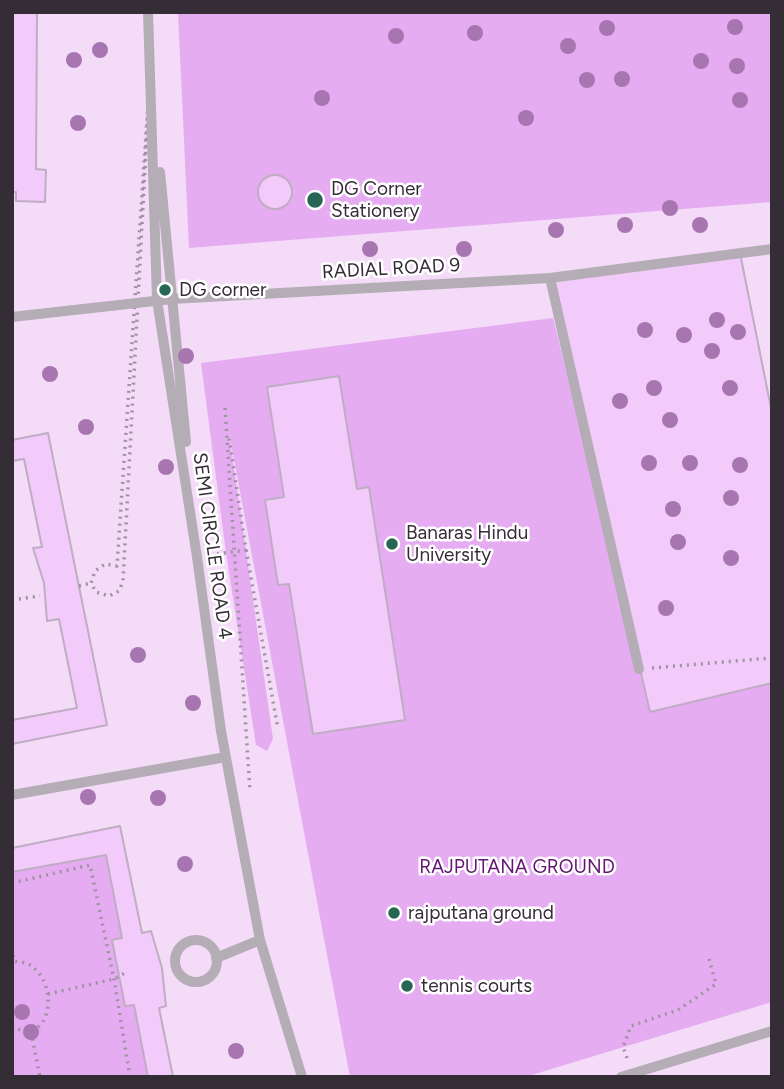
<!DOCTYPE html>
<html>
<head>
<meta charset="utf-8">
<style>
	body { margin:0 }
	#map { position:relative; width:784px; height:1089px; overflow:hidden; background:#f9eafc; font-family:Figtree,sans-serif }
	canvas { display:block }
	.frame { position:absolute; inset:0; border:14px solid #352d36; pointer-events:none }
</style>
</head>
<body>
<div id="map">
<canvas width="784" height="1089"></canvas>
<div class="frame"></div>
</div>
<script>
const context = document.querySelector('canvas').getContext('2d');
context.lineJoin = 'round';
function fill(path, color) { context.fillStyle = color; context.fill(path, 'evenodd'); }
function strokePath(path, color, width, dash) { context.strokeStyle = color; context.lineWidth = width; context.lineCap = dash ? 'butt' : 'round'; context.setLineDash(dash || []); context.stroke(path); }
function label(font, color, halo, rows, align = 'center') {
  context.font = font + ' Figtree,sans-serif'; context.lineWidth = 5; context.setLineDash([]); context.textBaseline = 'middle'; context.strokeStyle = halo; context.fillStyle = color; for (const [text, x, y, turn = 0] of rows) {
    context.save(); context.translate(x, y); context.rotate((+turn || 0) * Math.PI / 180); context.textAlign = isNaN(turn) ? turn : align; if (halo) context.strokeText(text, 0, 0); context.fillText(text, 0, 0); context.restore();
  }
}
const built = new Path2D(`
	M 12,12 L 772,12 L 772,1077 L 12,1077 Z`);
const green = new Path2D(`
	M 178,12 L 772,12 L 772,202 L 189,248 Z
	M 553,318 L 650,712 L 772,683 L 772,1002 L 525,1077 L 350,1077 L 229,433 L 273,739 L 267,751 L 256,745 L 226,553 L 201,363 Z
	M 106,855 L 122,938 L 112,940 L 125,1006 L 134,1005 L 148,1077 L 12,1077 L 12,872 Z`);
const building = new Path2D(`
	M 12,12 L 37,12 L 36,169 L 46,170 L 45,202 L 16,201 L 16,192 L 12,192 Z
	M258 192a17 17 0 1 1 34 0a17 17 0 1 1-34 0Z
	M 740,253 L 772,413 L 772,683 L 650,712 L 550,278 Z
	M 339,376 L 357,489 L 369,487 L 405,720 L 313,734 L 289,584 L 278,585 L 265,500 L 284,497 L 267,387 Z
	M 48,433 L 107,725 L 12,744 L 12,720 L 77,708 L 59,619 L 47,621 L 44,583 L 33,548 L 42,547 L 24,459 L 12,461 L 12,440 Z
	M 120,826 L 142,933 L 151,931 L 162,968 L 166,1006 L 159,1008 L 173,1077 L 148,1077 L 134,1005 L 125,1006 L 112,940 L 122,938 L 106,855 L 12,872 L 12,848 Z`);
const path = new Path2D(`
	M 150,75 L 123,581 L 119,591 L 109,596 L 96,592 L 91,583 L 95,571 L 105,564 L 117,566 Z
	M 225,408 L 250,791
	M 246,550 L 278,729
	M 210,555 L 246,550 L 229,438
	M 79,586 L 91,583
	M 12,600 L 40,596
	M 652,668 L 772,658
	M 12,883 L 90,865 L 114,979 L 130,1077
	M 12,948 L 14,961
	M 48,994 L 114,979 L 125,973
	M 12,1026 C 49,1049 62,986 30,965 C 26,962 19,962 14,961
	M 31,1032 L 40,1077
	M 627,1058 L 623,1047 L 631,1026 L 678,1010 L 716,984 L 709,959`);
const service = new Path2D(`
	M 148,12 L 157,300 L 197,557 L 221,731 L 260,940 L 302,1077
	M 160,172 L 186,442
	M 550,278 L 639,669
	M 12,317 L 172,299 L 550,278 L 772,249
	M 12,795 L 226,757
	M175 961a21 21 0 1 1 42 0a21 21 0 1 1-42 0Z
	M 216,958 L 260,940
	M 621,1077 L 772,1031`);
const trees = [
	[735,27],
	[607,28],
	[475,33],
	[396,36],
	[568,46],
	[100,50],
	[74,60],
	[701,61],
	[737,66],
	[622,79],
	[587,80],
	[322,98],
	[740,100],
	[526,118],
	[78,123],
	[670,208],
	[625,225],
	[700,225],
	[556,230],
	[370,249],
	[464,249],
	[717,320],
	[645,330],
	[738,332],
	[684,335],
	[712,351],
	[186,356],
	[50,374],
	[654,388],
	[730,388],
	[620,401],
	[670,420],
	[86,427],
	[649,463],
	[690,463],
	[740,465],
	[166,467],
	[731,498],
	[673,509],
	[678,542],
	[731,558],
	[666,608],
	[138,655],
	[193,703],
	[88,797],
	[158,798],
	[185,864],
	[22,1012],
	[31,1032],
	[236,1051]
];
const markers = [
	[315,200,9,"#276654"],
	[165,290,7,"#276654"],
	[392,544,7,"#276654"],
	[394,913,7,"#276654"],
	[407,986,7,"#276654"]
];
const poiNames = [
	["DG Corner",331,189],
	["Stationery",331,211],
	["DG corner",179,290],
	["Banaras Hindu",406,533],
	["University",406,555],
	["rajputana ground",408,913],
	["tennis courts",421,986]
];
const streetNames = [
	["RADIAL ROAD 9",391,269,-3],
	["SEMI CIRCLE ROAD 4",212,546,82]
];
const parkNames = [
	["RAJPUTANA GROUND",517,867]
];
fill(built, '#f4dbf8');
fill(green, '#e6acf2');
fill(building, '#f3cbfa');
strokePath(building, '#bfadc3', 2);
strokePath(path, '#9f93a1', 3.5, [2, 5]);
strokePath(service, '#b5adb6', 10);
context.fillStyle = '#a775b0';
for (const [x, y] of trees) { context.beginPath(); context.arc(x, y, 8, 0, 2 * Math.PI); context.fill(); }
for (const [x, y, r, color] of markers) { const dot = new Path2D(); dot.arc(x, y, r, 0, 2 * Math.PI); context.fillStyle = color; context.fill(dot); strokePath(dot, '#fff', 2.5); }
label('19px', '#352d36', '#fff', poiNames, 'left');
label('19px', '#352d36', '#fff', streetNames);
label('19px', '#641572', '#fff', parkNames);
</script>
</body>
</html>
